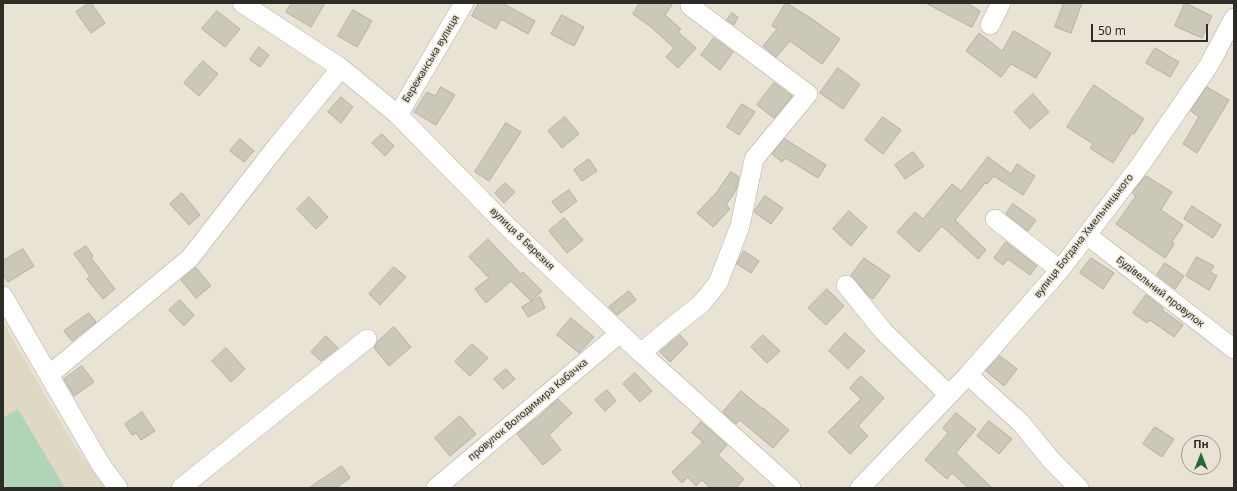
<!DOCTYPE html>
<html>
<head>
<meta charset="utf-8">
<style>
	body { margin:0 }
	#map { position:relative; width:1237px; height:491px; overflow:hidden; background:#e8e3d5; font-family:"Noto Sans",sans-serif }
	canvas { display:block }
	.frame { position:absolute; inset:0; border:4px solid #2d2c26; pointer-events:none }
	.north { position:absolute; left:1181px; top:435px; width:40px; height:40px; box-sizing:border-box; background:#e8e3d5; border:1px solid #9d9a8f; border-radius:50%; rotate:0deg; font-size:11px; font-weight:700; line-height:16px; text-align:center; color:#2d2c26 }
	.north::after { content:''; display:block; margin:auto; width:14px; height:18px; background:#296830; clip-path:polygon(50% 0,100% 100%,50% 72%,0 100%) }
	.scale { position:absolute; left:1091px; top:24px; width:117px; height:18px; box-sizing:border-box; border:2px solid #2d2c26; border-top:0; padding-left:5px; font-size:12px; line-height:14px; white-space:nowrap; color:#2d2c26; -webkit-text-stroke:3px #e8e3d5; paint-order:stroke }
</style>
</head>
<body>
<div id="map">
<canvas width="1237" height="491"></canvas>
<div class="frame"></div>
<div class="north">Пн</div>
<div class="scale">50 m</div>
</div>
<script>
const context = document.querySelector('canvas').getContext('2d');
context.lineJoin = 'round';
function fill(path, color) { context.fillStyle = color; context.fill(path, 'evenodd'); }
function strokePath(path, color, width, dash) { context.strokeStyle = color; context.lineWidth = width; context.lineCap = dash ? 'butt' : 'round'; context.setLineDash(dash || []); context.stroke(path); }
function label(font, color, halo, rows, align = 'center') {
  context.font = font + ' "Noto Sans",sans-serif'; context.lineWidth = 3; context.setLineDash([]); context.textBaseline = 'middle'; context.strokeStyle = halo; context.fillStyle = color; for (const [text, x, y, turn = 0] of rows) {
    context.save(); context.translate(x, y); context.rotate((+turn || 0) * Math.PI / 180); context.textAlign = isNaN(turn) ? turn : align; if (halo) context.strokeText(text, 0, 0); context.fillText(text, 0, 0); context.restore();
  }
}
const built = new Path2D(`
	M 3,322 L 75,447 L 107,488 L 3,488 Z`);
const green = new Path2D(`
	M 18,409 L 65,488 L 7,488 L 3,482 L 3,418 Z`);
const building = new Path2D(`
	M 89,3 L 91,3 L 105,23 L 91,33 L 76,12 Z
	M 292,3 L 325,3 L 311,27 L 286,12 Z
	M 479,3 L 502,3 L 535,21 L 528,34 L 501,19 L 496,29 L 472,16 Z
	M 640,3 L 673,3 L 665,15 L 681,29 L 678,32 L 696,48 L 678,68 L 666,57 L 674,48 L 651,27 L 633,14 Z
	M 786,3 L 809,17 L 840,39 L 822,64 L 790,41 L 776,57 L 763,46 L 777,29 L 772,26 Z
	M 926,3 L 967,3 L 980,11 L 972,27 Z
	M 1064,3 L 1082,3 L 1071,33 L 1055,27 Z
	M 1185,3 L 1212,16 L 1202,38 L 1175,26 Z
	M 353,10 L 372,21 L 357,47 L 338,36 Z
	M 217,11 L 240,29 L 225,47 L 202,29 Z
	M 732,13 L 738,17 L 734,25 L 727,20 Z
	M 562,15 L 584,27 L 574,46 L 551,34 Z
	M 1014,31 L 1051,53 L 1036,78 L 1011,64 L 1001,77 L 966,51 L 979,33 L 1002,51 Z
	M 714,38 L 733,52 L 720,70 L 701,55 Z
	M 259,47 L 269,55 L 260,67 L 250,60 Z
	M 1155,48 L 1179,62 L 1170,77 L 1146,63 Z
	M 203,61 L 218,74 L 199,96 L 184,83 Z
	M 838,68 L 860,84 L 843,109 L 820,93 Z
	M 774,83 L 792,96 L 774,118 L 757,105 Z
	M 1094,85 L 1144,119 L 1134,134 L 1132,133 L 1113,163 L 1090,148 L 1093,144 L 1067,127 Z
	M 441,87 L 455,95 L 436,125 L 414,112 L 427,92 L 435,96 Z
	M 1207,87 L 1229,100 L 1197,153 L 1183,144 L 1199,117 L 1191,111 Z
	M 1033,94 L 1049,112 L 1030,129 L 1014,112 Z
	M 341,97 L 353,107 L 341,123 L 328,112 Z
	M 742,104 L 755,112 L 739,135 L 727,127 Z
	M 565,117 L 579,134 L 562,148 L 548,131 Z
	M 883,117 L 901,130 L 883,154 L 865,140 Z
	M 506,123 L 521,132 L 489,181 L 475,172 Z
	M 382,134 L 394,146 L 385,156 L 372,143 Z
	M 240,139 L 254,151 L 244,162 L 230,151 Z
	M 785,139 L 826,165 L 818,178 L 785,158 L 782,162 L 772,154 Z
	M 913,152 L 924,166 L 905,179 L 895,165 Z
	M 988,157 L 1011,174 L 1017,164 L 1035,176 L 1023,195 L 994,176 L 987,184 L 985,183 L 955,220 L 986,250 L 978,259 L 942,226 L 919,252 L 897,232 L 915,212 L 923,219 L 952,184 L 961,191 Z
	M 589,159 L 597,171 L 582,181 L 574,170 Z
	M 731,172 L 739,177 L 736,190 L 726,205 L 730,209 L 713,227 L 697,213 L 717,192 Z
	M 1146,176 L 1172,192 L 1161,210 L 1183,225 L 1172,242 L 1174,244 L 1165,258 L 1116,224 L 1136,196 L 1132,193 Z
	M 505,183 L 515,192 L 504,203 L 495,193 Z
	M 569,190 L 577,201 L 561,213 L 552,202 Z
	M 182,193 L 200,215 L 189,225 L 170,204 Z
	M 765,196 L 783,208 L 771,224 L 754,212 Z
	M 309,197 L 328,217 L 316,229 L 297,209 Z
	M 1013,204 L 1036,220 L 1028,231 L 1006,214 Z
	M 1192,206 L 1221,225 L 1213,238 L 1184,219 Z
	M 849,211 L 867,227 L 851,246 L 833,229 Z
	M 564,218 L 583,240 L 567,253 L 549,231 Z
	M 488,239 L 521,274 L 523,272 L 542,291 L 531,301 L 511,281 L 486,303 L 475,289 L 489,278 L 469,257 Z
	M 1006,242 L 1037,266 L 1030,275 L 1008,259 L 1003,265 L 994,258 Z
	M 86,246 L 93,256 L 91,258 L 115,289 L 103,299 L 87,279 L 90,276 L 74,254 Z
	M 23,249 L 34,266 L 8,282 L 3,274 L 3,261 Z
	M 744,251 L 759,261 L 751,273 L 737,264 Z
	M 1197,257 L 1214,266 L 1210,272 L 1217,276 L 1209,290 L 1186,276 Z
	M 864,258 L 890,276 L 873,299 L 868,295 L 851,276 Z
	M 1091,258 L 1114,273 L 1103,289 L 1080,273 Z
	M 1165,263 L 1184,276 L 1175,289 L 1157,275 Z
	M 394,267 L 406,277 L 380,305 L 369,294 Z
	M 196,268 L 211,286 L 196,298 L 181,280 Z
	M 827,289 L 844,306 L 826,325 L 808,308 Z
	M 629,291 L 636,300 L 617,315 L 609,307 Z
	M 1146,295 L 1163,308 L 1162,310 L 1183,325 L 1174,337 L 1150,320 L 1147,323 L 1133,313 Z
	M 540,297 L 545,308 L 528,317 L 522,307 Z
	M 180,300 L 194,315 L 184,326 L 169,310 Z
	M 89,313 L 96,322 L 72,341 L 64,331 Z
	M 571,318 L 594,337 L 579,353 L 557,335 Z
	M 394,327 L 411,347 L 389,366 L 374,348 L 378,341 Z
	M 845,333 L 865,351 L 848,369 L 829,351 Z
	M 680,335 L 688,344 L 670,362 L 660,352 Z
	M 763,335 L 780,351 L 767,363 L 751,347 Z
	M 326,336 L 338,348 L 321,361 L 311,352 Z
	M 472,344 L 488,358 L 470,376 L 455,362 Z
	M 226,348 L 245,369 L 231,382 L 212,361 Z
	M 1000,356 L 1017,369 L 1004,386 L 986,371 Z
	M 82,366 L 94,382 L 74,396 L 64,379 Z
	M 506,369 L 515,379 L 503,389 L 494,379 Z
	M 635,373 L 652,391 L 640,402 L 623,384 Z
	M 861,376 L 884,398 L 858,426 L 868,436 L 850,454 L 828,432 L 861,399 L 850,388 Z
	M 607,390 L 616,401 L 605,411 L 595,400 Z
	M 741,391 L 763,409 L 763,408 L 789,430 L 773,448 L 740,420 L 736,424 L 723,412 Z
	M 558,399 L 572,413 L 549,435 L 561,450 L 543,465 L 517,434 L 535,419 L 536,419 Z
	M 142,412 L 155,431 L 141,440 L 136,433 L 132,435 L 125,424 Z
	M 956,413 L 976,429 L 956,453 L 992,488 L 968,488 L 952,473 L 947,479 L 925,460 L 948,433 L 943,428 Z
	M 460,416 L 476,434 L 450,456 L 435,438 Z
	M 989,421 L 1012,439 L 999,454 L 977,436 Z
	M 701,422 L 727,445 L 718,455 L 744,479 L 736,488 L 710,488 L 702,480 L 696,486 L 688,477 L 682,483 L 672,472 L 703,442 L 692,433 Z
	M 1155,427 L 1174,439 L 1162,457 L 1143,444 Z
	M 342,466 L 350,478 L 336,488 L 309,488 Z`);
const minor = new Path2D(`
	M 242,3 L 341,68 L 398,115 L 509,228 L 641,353 L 791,488
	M 990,25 L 1001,3
	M 398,115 L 464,3
	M 995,219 L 1060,270
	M 1087,235 L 1234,349
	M 846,285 L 884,332 L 949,395
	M 3,296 L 101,465 L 118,488
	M 641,353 L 668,330 L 701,304 L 718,283 L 740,226 L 754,159 L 808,94 L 690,6
	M 49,375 L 190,258 L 277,146 L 341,68
	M 968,375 L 1021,423 L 1052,461 L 1079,488
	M 181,488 L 367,339
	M 436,488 L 620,333
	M 860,488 L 968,375 L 1060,270 L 1141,164 L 1209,65 L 1234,18`);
const streetNames = [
	["Бережанська вулиця",431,59,-59],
	["вулиця Богдана Хмельницького",1084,236,-52],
	["вулиця 8 Березня",522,239,44],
	["Будівельний провулок",1160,292,38],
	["провулок Володимира Кабачка",528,410,-40]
];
fill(built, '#dfd8c4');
fill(green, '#afd4b8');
fill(building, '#cbc7b9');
strokePath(building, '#b3afa2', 1);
strokePath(minor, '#b0ac9f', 20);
strokePath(minor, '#fff', 19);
label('10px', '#2d2c26', '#e8e3d5', streetNames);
</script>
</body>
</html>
